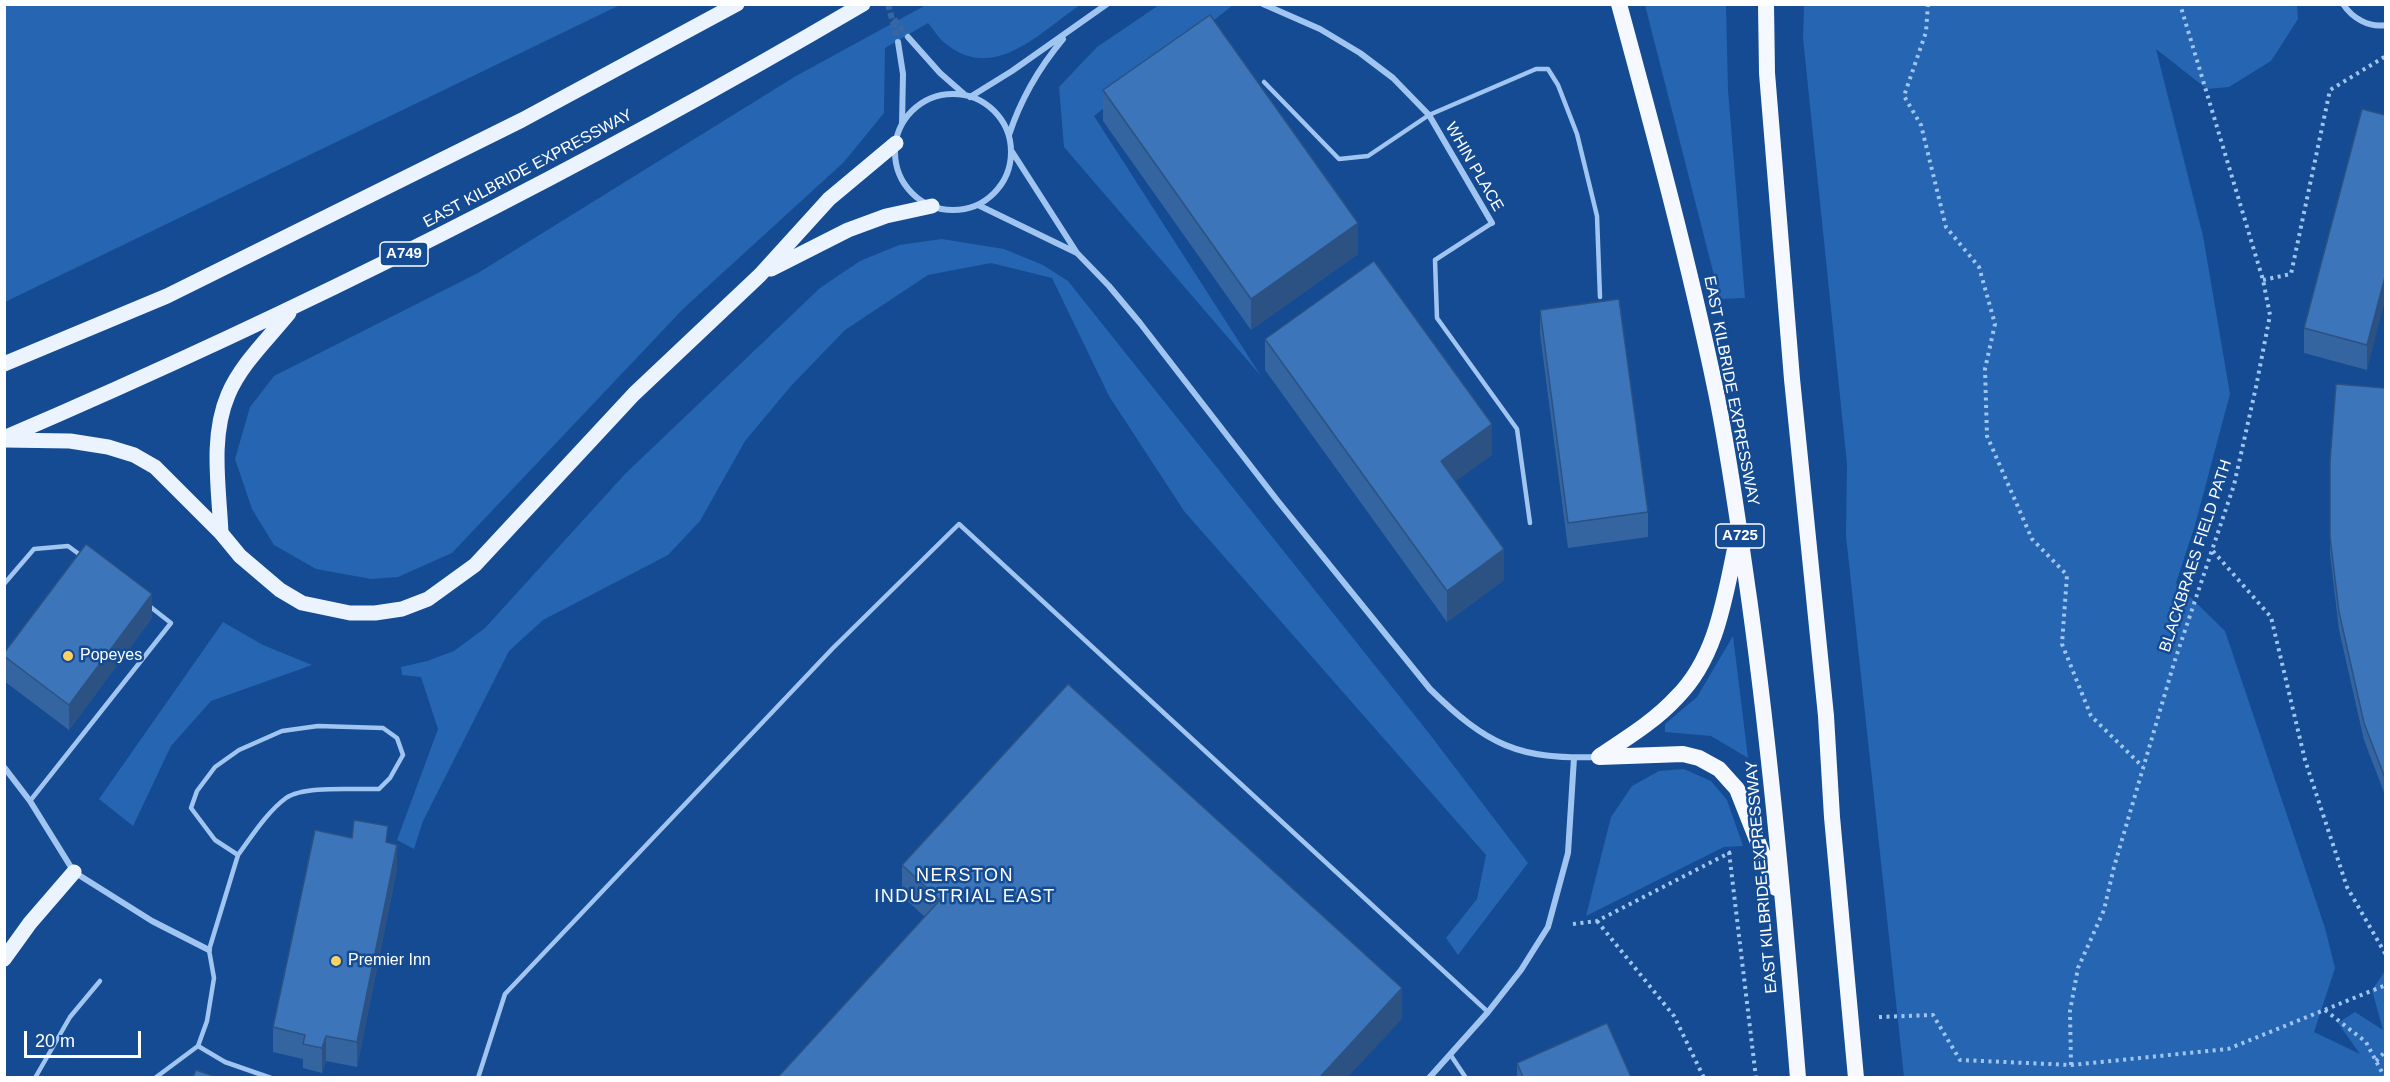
<!DOCTYPE html>
<html>
<head>
<meta charset="utf-8">
<style>
	body { margin:0 }
	#map { position:relative; width:2390px; height:1082px; overflow:hidden; background:#144b92; font-family:Arial,sans-serif }
	canvas { display:block }
	.frame { position:absolute; inset:0; border:6px solid #fff; pointer-events:none }
	.scale { position:absolute; left:24px; top:1031px; width:117px; height:27px; box-sizing:border-box; border:3px solid #fff; border-top:0; padding-left:8px; font-size:18px; line-height:21px; white-space:nowrap; color:#fff; -webkit-text-stroke:4px #144b92; paint-order:stroke }
</style>
</head>
<body>
<div id="map">
<canvas width="2390" height="1082"></canvas>
<div class="frame"></div>
<div class="scale">20 m</div>
</div>
<script>
const context = document.querySelector('canvas').getContext('2d');
context.lineJoin = 'round';
function fill(path, color) { context.fillStyle = color; context.fill(path, 'evenodd'); }
function strokePath(path, color, width, dash) { context.strokeStyle = color; context.lineWidth = width; context.lineCap = dash ? 'butt' : 'round'; context.setLineDash(dash || []); context.stroke(path); }
function label(font, color, halo, rows, align = 'center') {
  context.font = font + ' Arial,sans-serif'; context.lineWidth = 5; context.setLineDash([]); context.textBaseline = 'middle'; context.strokeStyle = halo; context.fillStyle = color; for (const [text, x, y, turn = 0] of rows) {
    context.save(); context.translate(x, y); context.rotate((+turn || 0) * Math.PI / 180); context.textAlign = isNaN(turn) ? turn : align; if (halo) context.strokeText(text, 0, 0); context.fillText(text, 0, 0); context.restore();
  }
}
const green = new Path2D(`
	M 4,5 L 5,4 L 620,5 L 5,302 Z
	M 926,5 L 1080,5 C 1040,32 995,83 946,44 C 939,39 934,30 928,23 L 885,48 L 884,113 L 844,162 L 683,309 L 452,553 L 398,577 L 371,579 L 316,569 L 274,545 L 252,509 L 235,459 L 250,407 L 274,376 L 478,273 L 796,76 Z
	M 1159,5 L 1233,5 L 1094,116 L 1261,376 L 1064,147 L 1059,87 L 1097,47 Z
	M 1645,5 L 1726,5 L 1728,90 L 1745,298 L 1720,299 Z
	M 1804,5 L 2297,5 L 2298,19 L 2271,61 L 2229,87 L 2207,89 L 2156,49 L 2203,236 L 2230,394 L 2195,525 L 2176,583 L 2225,631 L 2325,928 L 2335,968 L 2314,1032 L 2360,1054 L 2338,1023 L 2355,1012 L 2383,1030 L 2372,990 L 2385,971 L 2385,1077 L 1904,1077 L 1846,536 L 1847,464 L 1803,38 Z
	M 942,239 L 1004,249 L 1043,265 L 1068,281 L 1428,732 L 1528,863 L 1458,955 L 1446,938 L 1477,899 L 1486,855 L 1184,511 L 1109,396 L 1052,278 L 991,263 L 928,275 L 845,330 L 791,386 L 745,441 L 700,521 L 668,555 L 543,620 L 509,651 L 423,821 L 414,849 L 397,840 L 438,729 L 421,677 L 402,675 L 401,667 L 427,661 L 454,651 L 485,628 L 625,474 L 820,288 L 860,261 L 899,245 Z
	M 223,622 L 263,645 L 312,665 L 211,701 L 171,746 L 133,826 L 99,799 Z
	M 1733,636 L 1748,758 L 1711,736 L 1665,732 L 1665,724 L 1697,697 Z
	M 1684,769 L 1711,781 L 1727,800 L 1743,846 L 1724,847 L 1586,916 L 1611,817 L 1632,786 L 1659,771 Z`);
const minorTunnel = new Path2D(`
	M 888,4 L 898,42
	M 894,19 L 908,37`);
const path = new Path2D(`
	M 1928,4 L 1926,32 L 1904,96 L 1921,125 L 1946,227 L 1979,267 L 1995,324 L 1985,369 L 1987,436 L 2032,539 L 2067,575 L 2062,644 L 2091,716 L 2143,767
	M 2263,280 L 2291,274 L 2330,90 L 2386,56
	M 2213,551 L 2271,617 L 2305,760 L 2347,887 L 2386,955
	M 1729,852 L 1756,1078
	M 1597,921 L 1674,1016 L 1704,1078
	M 1573,924 L 1597,921 L 1731,852
	M 2325,1010 L 2366,1042 L 2385,1078
	M 1879,1017 L 1933,1015 L 1960,1060 L 2071,1065 L 2228,1049 L 2386,985
	M 2376,1061 L 2386,1051
	M 2071,1065 L 2070,1011 L 2078,968 L 2104,910 L 2114,867 L 2174,663 L 2234,485 L 2256,387 L 2270,315 L 2263,280 L 2180,4`);
const service = new Path2D(`
	M 1264,82 L 1339,159 L 1368,156 L 1429,115 L 1536,69 L 1548,69 L 1558,85 L 1577,134 L 1597,216 L 1600,297
	M 1492,223 L 1435,260 L 1437,318 L 1517,429 L 1530,523
	M 4,584 L 34,549 L 68,546 L 83,557
	M 30,801 L 171,623 L 148,605
	M 198,1046 L 225,1062 L 271,1078
	M 1450,1054 L 1466,1078
	M 35,1078 L 70,1017 L 100,981
	M 155,1078 L 198,1046 L 207,1021 L 214,978 L 209,950 L 238,855 L 215,840 L 191,808 L 197,791 L 215,767 L 239,750 L 282,731 L 318,726 L 383,728 L 397,738 L 403,755 L 390,778 L 379,789 C 356,790 304,785 286,798 C 267,812 252,836 238,855
	M 478,1078 L 505,994 L 833,648 L 959,524 L 1488,1012`);
const minor = new Path2D(`
	M 1263,4 L 1320,29 L 1360,53 L 1393,78 L 1429,115 L 1492,223
	M 2343,4 C 2352,18 2369,28 2386,25
	M 908,37 L 940,73 L 964,94
	M 898,42 L 903,74 L 902,124
	M895 152a58 58 0 1 1 116 0a58 58 0 1 1-116 0Z
	M 970,97 L 1012,71 L 1107,4
	M 1009,135 C 1021,98 1038,69 1063,39
	M 1011,150 L 1077,253 L 1109,286 L 1140,323 L 1277,500 L 1430,689 C 1487,745 1518,760 1599,757
	M 978,205 L 1077,253
	M 4,767 L 30,801 L 74,872 L 152,921 L 209,950
	M 1429,1078 L 1488,1012 L 1521,970 L 1548,927 L 1568,853 L 1574,758`);
const primary = new Path2D(`
	M 771,269 L 848,230 L 886,216 L 932,206
	M 4,364 L 167,296 L 522,120 L 737,4
	M 4,438 C 300,311 586,167 863,4
	M 4,440 L 70,441 L 108,447 L 134,455 L 155,467 L 221,533 L 240,556 L 280,590 L 302,603 L 350,613 L 375,613 L 402,609 L 428,599 L 475,565 L 634,394 L 760,275 L 829,199 L 896,143
	M 221,533 C 219,488 210,437 228,395 C 241,364 268,339 289,313
	M 4,959 L 30,923 L 74,872`);
const trunk = new Path2D(`
	M 1619,4 C 1654,133 1689,262 1716,392 C 1730,460 1739,529 1749,598 C 1771,757 1785,917 1798,1078
	M 1766,4 L 1767,73 L 1792,379 L 1826,716 L 1832,817 L 1856,1078
	M 1600,756 C 1627,738 1655,721 1677,697 C 1718,656 1725,594 1737,540
	M 1599,757 L 1683,754 L 1699,758 L 1719,769 L 1737,789 L 1776,888`);
const wall = new Path2D(`
	M 1103,90 L 1358,254 L 1251,330 L 1103,121 Z
	M 2385,115 L 2367,370 L 2304,353 L 2304,328 Z
	M 1540,310 L 1648,512 L 1648,537 L 1568,548 L 1540,334 Z
	M 1265,339 L 1492,455 L 1455,481 L 1504,580 L 1447,622 L 1265,370 Z
	M 2385,388 L 2385,795 L 2364,740 L 2339,630 L 2330,554 L 2330,461 Z
	M 152,618 L 69,730 L 4,681 L 4,653 Z
	M 388,843 L 397,869 L 357,1067 L 326,1061 L 322,1073 L 303,1068 L 303,1059 L 273,1052 L 273,1027 Z
	M 902,865 L 1402,1019 L 925,917 L 902,896 Z
	M 1517,1063 L 1631,1077 L 1517,1077 Z`);
const shadedWall = new Path2D(`
	M 1358,223 L 1358,254 L 1251,330 L 1251,299 Z
	M 2385,277 L 2385,301 L 2367,370 L 2367,345 Z
	M 1492,424 L 1492,455 L 1441,492 L 1441,461 Z
	M 1504,549 L 1504,580 L 1447,622 L 1447,591 Z
	M 152,594 L 152,618 L 69,730 L 69,705 Z
	M 397,845 L 397,869 L 357,1067 L 357,1042 Z
	M 1402,988 L 1402,1019 L 1348,1077 L 1320,1077 Z
	M 326,1036 L 326,1061 L 322,1073 L 322,1048 Z`);
const building = new Path2D(`
	M 1210,15 L 1358,223 L 1251,299 L 1103,90 Z
	M 2362,109 L 2385,115 L 2385,277 L 2367,345 L 2304,328 Z
	M 1374,261 L 1492,424 L 1441,461 L 1504,549 L 1447,591 L 1265,339 Z
	M 1619,299 L 1648,512 L 1568,523 L 1540,310 Z
	M 2336,384 L 2385,388 L 2385,778 L 2364,723 L 2339,612 L 2330,537 L 2330,461 Z
	M 86,544 L 152,594 L 69,705 L 4,656 L 4,653 Z
	M 1068,684 L 1402,988 L 1320,1077 L 778,1077 L 940,900 L 902,865 Z
	M 354,820 L 388,826 L 386,842 L 397,845 L 357,1042 L 326,1036 L 322,1048 L 303,1044 L 305,1035 L 273,1027 L 315,830 L 352,838 Z
	M 1607,1023 L 1631,1077 L 1523,1077 L 1517,1063 Z
	M 196,1070 L 216,1077 L 193,1077 Z`);
const markers = [
	[68,656,6,"#ffd161"],
	[336,961,6,"#ffd161"]
];
const shields = [
	[404,254,48],
	[1740,536,48]
];
const shieldNames = [
	["A749",404,254],
	["A725",1740,536]
];
const streetNames = [
	["WHIN PLACE",1474,167,60],
	["EAST KILBRIDE EXPRESSWAY",528,169,-28],
	["EAST KILBRIDE EXPRESSWAY",1731,391,79],
	["BLACKBRAES FIELD PATH",2196,556,-72],
	["EAST KILBRIDE EXPRESSWAY",1762,877,-95]
];
const poiNames = [
	["Popeyes",80,656],
	["Premier Inn",348,961]
];
const neighbourhoodNames = [
	["NERSTON",965,876],
	["INDUSTRIAL EAST",965,897]
];
fill(green, '#2665b1');
strokePath(minorTunnel, '#3766a2', 6, [6, 3]);
strokePath(path, '#a1c5f1', 4, [3, 4.5]);
strokePath(service, '#a1c5f1', 4.5);
strokePath(minor, '#a1c5f1', 6);
strokePath(primary, '#ebf3ff', 15);
strokePath(trunk, '#f5f9ff', 16);
fill(wall, '#3465a0');
fill(shadedWall, '#2b5282');
fill(building, '#3d75ba');
strokePath(building, '#2b5282', 1.5);
for (const [x, y, r, color] of markers) { const dot = new Path2D(); dot.arc(x, y, r, 0, 2 * Math.PI); context.fillStyle = color; context.fill(dot); strokePath(dot, '#144b92', 2); }
for (const [x, y, w] of shields) { const box = new Path2D(); box.roundRect(x - w / 2, y - 12, w, 24, 4.5); context.fillStyle = '#144b92'; context.fill(box); strokePath(box, '#fff', 1.5); }
label('bold 15px', '#fff', null, shieldNames);
label('16px', '#fff', '#144b92', streetNames);
label('16px', '#fff', '#144b92', poiNames, 'left');
context.letterSpacing = '1.5px';
label('18px', '#fff', '#144b92', neighbourhoodNames);
context.letterSpacing = '0px';
</script>
</body>
</html>
